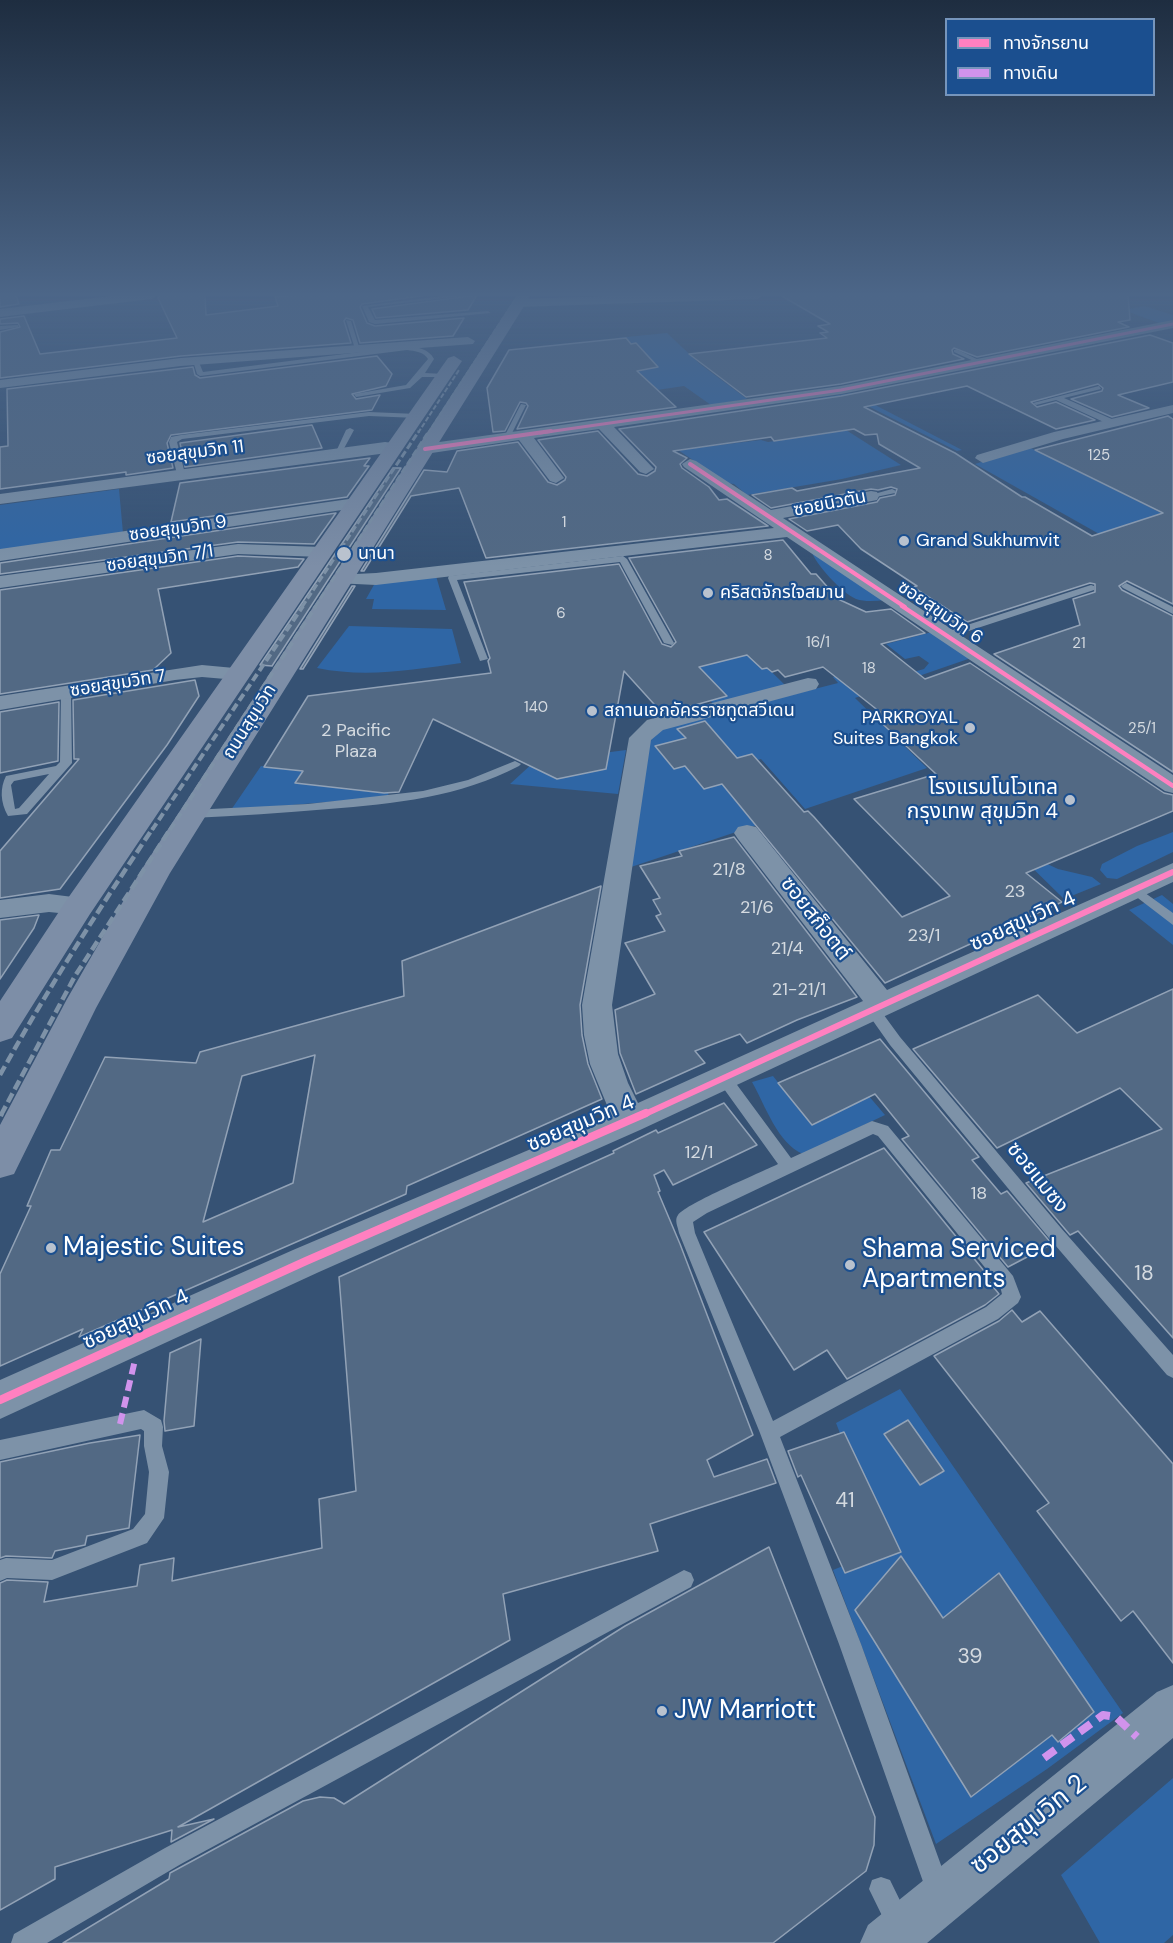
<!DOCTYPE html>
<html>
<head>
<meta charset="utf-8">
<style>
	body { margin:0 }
	#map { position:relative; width:1173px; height:1943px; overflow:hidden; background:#365274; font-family:"DM Sans","Noto Sans Thai",sans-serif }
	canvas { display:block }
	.legend { position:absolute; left:945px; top:18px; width:210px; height:78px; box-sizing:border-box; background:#1b4f8f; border:2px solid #7695bc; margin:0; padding:8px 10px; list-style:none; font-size:18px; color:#fff }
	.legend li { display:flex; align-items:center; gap:12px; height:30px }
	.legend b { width:30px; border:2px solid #7695bc }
</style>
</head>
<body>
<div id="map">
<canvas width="1173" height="1943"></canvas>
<ul class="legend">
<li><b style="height:8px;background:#ff80c0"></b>ทางจักรยาน</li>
<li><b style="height:8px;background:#d193ec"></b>ทางเดิน</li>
</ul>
</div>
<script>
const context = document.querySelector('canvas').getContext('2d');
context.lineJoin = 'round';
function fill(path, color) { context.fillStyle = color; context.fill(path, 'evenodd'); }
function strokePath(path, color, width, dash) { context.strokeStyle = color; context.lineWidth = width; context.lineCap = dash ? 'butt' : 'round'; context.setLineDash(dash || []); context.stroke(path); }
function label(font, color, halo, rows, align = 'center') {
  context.font = font + ' "DM Sans","Noto Sans Thai",sans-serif'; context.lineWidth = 4.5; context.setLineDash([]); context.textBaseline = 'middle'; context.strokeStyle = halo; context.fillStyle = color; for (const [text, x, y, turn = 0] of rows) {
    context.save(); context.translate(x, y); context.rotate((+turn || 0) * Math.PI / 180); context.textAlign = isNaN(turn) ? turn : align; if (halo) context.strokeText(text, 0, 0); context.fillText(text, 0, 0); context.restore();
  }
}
const green = new Path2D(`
	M 1145,306 L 1173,315 L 1173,321 L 1162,324 L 1123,310 Z
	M 667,333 L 700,364 L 747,399 L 711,405 L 684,386 L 657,390 L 638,372 L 576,379 L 624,348 L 616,338 Z
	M 852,393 L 962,450 L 957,451 L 860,402 L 824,403 L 813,399 Z
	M 846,430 L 901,465 L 842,479 L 747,495 L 734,484 L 727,483 L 678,450 L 761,440 L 768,442 Z
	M 1029,447 L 1173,519 L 1117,544 L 975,464 Z
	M 119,489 L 123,533 L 0,550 L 0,505 Z
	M 811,550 L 885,600 C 875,601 865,602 856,599 C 842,593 815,564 811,550 Z
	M 436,576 L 446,610 L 372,609 L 374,599 L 366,599 L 375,583 Z
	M 349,626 L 452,629 L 461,663 C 412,670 365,678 317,668 Z
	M 932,632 L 971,658 L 855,698 L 927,768 L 805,809 L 761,759 L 722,769 L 766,822 L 631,867 L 648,746 L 655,733 L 662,728 L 838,683 L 833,677 L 856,671 L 871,684 L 924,669 L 929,663 L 919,656 L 905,659 L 886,644 Z
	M 738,639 L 786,686 L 714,705 L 667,648 Z
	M 626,750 L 618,794 L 510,784 L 534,762 Z
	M 261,766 L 390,781 L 388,797 L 231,810 Z
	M 1173,832 L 1173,852 L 1117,879 L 1107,878 L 1100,870 L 1102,864 L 1137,846 Z
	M 1011,847 L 1058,869 L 1092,877 L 1101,884 L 1064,899 Z
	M 1162,895 L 1173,904 L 1173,945 L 1129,910 Z
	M 773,1076 L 812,1125 L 868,1095 L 885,1115 L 803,1154 C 778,1144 765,1105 752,1082 Z
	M 900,1389 L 1123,1713 L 1047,1769 L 936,1844 L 833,1570 L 885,1549 L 836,1423 Z
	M 1173,1778 L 1173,1935 L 1164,1943 L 1100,1943 L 1061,1875 Z`);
const building = new Path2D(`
	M 0,295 L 16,295 L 19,304 L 0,307 Z
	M 160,295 L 205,295 L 206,315 L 278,306 L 275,297 L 298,295 L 429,295 L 362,304 L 360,307 L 367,323 L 375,326 L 464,318 L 453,336 L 360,343 L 353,320 L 346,318 L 344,321 L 351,343 L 181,356 L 0,378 L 0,332 L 20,327 L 18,323 L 0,324 L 0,319 L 24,316 L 40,354 L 177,338 L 158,298 Z
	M 477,295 L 468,310 L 376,318 L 372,309 Z
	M 780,295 L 1128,295 L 1130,320 L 1118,322 L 1129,327 L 977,357 L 954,348 L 952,350 L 953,354 L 964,359 L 841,384 L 746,397 L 689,354 L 827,338 L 820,333 L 828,332 L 818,326 L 830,324 Z
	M 1150,335 L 1173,343 L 1173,382 L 1118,395 L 1149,408 L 1112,417 L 1071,399 L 1102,391 L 1103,388 L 1098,384 L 1031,402 L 1037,407 L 1056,402 L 1095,420 L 1056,429 L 967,386 L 864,407 L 955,453 L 1022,497 L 1025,497 L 1092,536 L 1163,513 L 1035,450 L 1168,416 L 1173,419 L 1173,604 L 1127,581 L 1119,586 L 1122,590 L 1173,616 L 1173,772 L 994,654 L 1080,625 L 1073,599 L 1095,592 L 1095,584 L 1090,583 L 967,622 L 913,587 L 917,586 L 861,549 L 838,525 L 807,531 L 789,519 L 877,502 L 880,498 L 895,495 L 897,489 L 891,487 L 878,490 L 871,489 L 771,508 L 752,495 L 792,488 L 797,491 L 920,468 L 879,444 L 877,434 L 865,435 L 854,429 L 774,441 L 771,437 L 673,451 L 687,458 L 680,464 L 682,468 L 709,487 L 719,500 L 727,499 L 768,526 L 486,558 L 459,488 L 411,496 L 364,571 L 361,571 L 424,470 L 447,472 L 457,451 L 518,442 L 548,482 L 557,485 L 565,480 L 566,477 L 538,440 L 598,431 L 638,474 L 647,476 L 655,471 L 656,467 L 619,429 L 841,396 Z
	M 626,338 L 631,344 L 636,343 L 658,367 L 637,371 L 676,407 L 517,429 L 528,406 L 526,403 L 520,402 L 505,431 L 493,432 L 487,388 L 509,350 Z
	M 377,356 L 392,374 L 386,386 L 352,394 L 356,399 L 380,395 L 372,410 L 171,435 L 167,443 L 173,468 L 126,475 L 126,472 L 0,489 L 0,447 L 8,446 L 7,389 L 193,367 L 195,375 L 200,378 Z
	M 312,425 L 322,448 L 185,467 L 180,443 Z
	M 370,458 L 364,466 L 369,466 L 347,497 L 171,522 L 180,483 Z
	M 393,468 L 401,468 L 272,666 L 260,665 Z
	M 336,513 L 314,544 L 238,542 L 0,574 L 0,563 Z
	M 783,540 L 811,574 L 816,574 L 838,599 L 866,612 L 891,609 L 925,633 L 881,644 L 925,679 L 970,663 L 1164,793 L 1173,795 L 1173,811 L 1026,873 L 1062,902 L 885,983 L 722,784 L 704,789 L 685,766 L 674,769 L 655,746 L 686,738 L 677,729 L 705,721 L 737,758 L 752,754 L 804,812 L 808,811 L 814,817 L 902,917 L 950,896 L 854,799 L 936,774 L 873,715 L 880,712 L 823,667 L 785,677 L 778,670 L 772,672 L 767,668 L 762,669 L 747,655 L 699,667 L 727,696 L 663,714 L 624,671 L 606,769 L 557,779 L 433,719 L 399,792 L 384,793 L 295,783 L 303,771 L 264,767 L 308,696 L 491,673 L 488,661 L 490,658 L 464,582 L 619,564 L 662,644 L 671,647 L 676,642 L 629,558 Z
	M 238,556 L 304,559 L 298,567 L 158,589 L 171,653 L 153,670 L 0,694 L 0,590 Z
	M 352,586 L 355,586 L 303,669 L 300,669 Z
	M 195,680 L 199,696 L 167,745 L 60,889 L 0,898 L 0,851 L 79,759 L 74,759 L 73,700 Z
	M 59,702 L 58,761 L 0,773 L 0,712 Z
	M 734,837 L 857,997 L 797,1020 L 747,1043 L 740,1034 L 695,1051 L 705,1063 L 636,1094 L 620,1053 L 615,1010 L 655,994 L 625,943 L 665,931 L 656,916 L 661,914 L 653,900 L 660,898 L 640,866 L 682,856 L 679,851 Z
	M 601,886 L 580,1005 L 582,1035 L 588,1064 L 602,1099 L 407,1186 L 406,1194 L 79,1337 L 83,1329 L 0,1366 L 0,1274 L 31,1206 L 27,1206 L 51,1150 L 60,1150 L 105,1057 L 196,1063 L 200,1052 L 404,996 L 402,961 ZM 315,1055 L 293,1183 L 203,1222 L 242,1076 Z
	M 39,915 L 34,928 L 0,979 L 0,920 Z
	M 1173,989 L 1173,1338 L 1078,1231 L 1070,1235 L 1026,1183 L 1162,1129 L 1120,1088 L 997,1148 L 913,1049 L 1038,995 L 1077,1033 Z
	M 880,1039 L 979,1157 L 972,1160 L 1001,1194 L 1007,1191 L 1052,1244 L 1008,1267 L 902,1139 L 909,1136 L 875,1094 L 812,1125 L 778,1083 Z
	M 724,1103 L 757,1145 L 673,1185 L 664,1170 L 654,1175 L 660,1191 L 658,1192 L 680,1244 L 753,1435 L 707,1460 L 714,1477 L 767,1459 L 776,1483 L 650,1524 L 658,1551 L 503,1594 L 510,1640 L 178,1827 L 214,1819 L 171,1842 L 172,1830 L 55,1867 L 55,1879 L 0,1910 L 0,1583 L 7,1580 L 48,1582 L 44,1602 L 137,1586 L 140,1565 L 174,1558 L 172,1581 L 322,1548 L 319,1499 L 356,1491 L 339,1277 L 614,1153 L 613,1151 L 656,1130 L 658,1133 Z
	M 884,1148 L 989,1277 L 986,1278 L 999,1294 L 985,1305 L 847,1379 L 827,1350 L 794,1370 L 704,1232 Z
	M 1012,1310 L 1022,1322 L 1040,1311 L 1173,1464 L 1173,1663 L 1133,1611 L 1121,1621 L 1037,1511 L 1049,1503 L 934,1356 L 999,1321 Z
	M 201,1339 L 194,1426 L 165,1431 L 164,1421 L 170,1353 Z
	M 908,1420 L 944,1471 L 920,1485 L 884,1434 Z
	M 844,1432 L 901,1552 L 845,1573 L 801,1475 L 798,1477 L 788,1451 Z
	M 140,1435 L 129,1528 L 87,1536 L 85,1545 L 55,1551 L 52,1558 L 6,1556 L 0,1558 L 0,1462 L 90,1443 Z
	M 769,1547 L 875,1817 L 874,1845 L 866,1871 L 773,1943 L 63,1943 L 169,1879 L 170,1873 L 303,1801 L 320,1797 L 334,1798 L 344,1804 L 625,1626 Z
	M 901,1556 L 943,1618 L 999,1573 L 1094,1712 L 1058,1742 L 1052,1735 L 971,1797 L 855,1610 Z`);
const service = new Path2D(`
	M 450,295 L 473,295 L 368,307 L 375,320 L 488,311 L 491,313 L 375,324 L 369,322 L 362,306 Z
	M 346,320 L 351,321 L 360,350 L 355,349 Z
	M 18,325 L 18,327 L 0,330 L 0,326 Z
	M 407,346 C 418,347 429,349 434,359 L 425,373 L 444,374 L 446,377 L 422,377 L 410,388 L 356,397 L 354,394 L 406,385 L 428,359 C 424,352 415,351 407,350 L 200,376 L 197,374 L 193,361 L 198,360 L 203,372 Z
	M 954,350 L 958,350 L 985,363 L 980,364 L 954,352 Z
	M 1099,386 L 1101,389 L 1064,398 L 1114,420 L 1114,424 L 1108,424 L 1056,400 L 1036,405 L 1033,403 Z
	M 521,404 L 526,405 L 509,439 L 502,441 Z
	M 369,412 L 417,414 L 421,416 L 417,418 L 369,416 L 182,439 L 177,442 L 185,474 L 181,476 L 177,474 L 169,442 L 171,437 L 181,435 Z
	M 350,428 L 354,430 L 341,454 L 334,456 L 346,430 Z
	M 892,489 L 896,491 L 895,493 L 871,498 L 867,496 Z
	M 623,556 L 627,559 L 674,643 L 672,645 L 664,643 L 620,562 L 457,580 L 488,659 L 480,661 L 448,578 L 449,576 Z
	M 1126,583 L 1173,607 L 1173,614 L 1123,588 L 1121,586 Z
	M 1091,585 L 1094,586 L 1094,590 L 947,638 L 944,637 L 944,633 L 958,628 L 901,589 L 909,587 L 967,625 Z
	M 66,689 L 71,692 L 72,763 L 27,814 L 8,816 C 0,802 0,788 6,776 L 56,766 L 60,762 L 61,692 ZM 49,774 L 19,808 L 15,809 L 11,785 L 14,781 Z
	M 515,761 L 521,764 L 519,766 C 460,797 394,804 329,809 C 283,813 238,816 192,818 L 186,814 L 192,810 L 308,804 L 423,791 L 468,780 Z
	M 1134,885 L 1173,913 L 1173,925 L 1130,892 L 1128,889 L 1130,886 Z
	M 873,1006 L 878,1007 L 900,1037 L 1061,1228 L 1173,1355 L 1173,1378 L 1167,1375 L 1049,1238 L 890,1045 L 866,1011 L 868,1007 Z
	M 724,1072 L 729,1074 L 791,1158 L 872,1121 L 888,1126 L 1013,1276 L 1021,1297 L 1018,1303 L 998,1319 L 780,1437 L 861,1644 L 950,1890 L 947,1899 L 938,1902 L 929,1899 L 926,1890 L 839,1644 L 760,1433 L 679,1233 C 678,1227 674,1220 678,1215 C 687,1203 760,1173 778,1164 L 719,1082 L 717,1078 L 719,1074 ZM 873,1134 L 878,1136 L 1000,1286 L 1002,1294 L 986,1307 L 773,1421 L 695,1233 L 693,1222 L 707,1213 Z
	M 144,1410 L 161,1420 L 163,1427 L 162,1446 L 169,1472 L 164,1518 L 147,1543 L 52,1580 L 7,1578 L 0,1581 L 0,1560 L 6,1558 L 52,1560 L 133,1529 L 145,1514 L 149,1472 L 144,1446 L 144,1431 L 141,1429 L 0,1460 L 0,1440 Z
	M 684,1570 L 691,1573 L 694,1580 L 691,1587 L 181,1864 L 47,1943 L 11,1943 L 14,1934 L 165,1848 Z
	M 881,1877 L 890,1880 L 911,1923 L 908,1932 L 899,1935 L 890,1932 L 869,1889 L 872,1880 Z`);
const minor = new Path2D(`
	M 119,295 L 158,295 L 152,299 L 0,317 L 0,309 Z
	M 639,295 L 764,295 L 758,299 L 518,307 L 512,303 L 518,299 Z
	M 1173,320 L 1173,328 L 841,394 L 614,427 L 654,469 L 646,474 L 640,472 L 599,429 L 534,438 L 564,478 L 556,483 L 550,481 L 519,440 L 425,454 L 417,449 L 425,444 L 841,386 Z
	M 468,337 L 475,341 L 473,344 L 181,366 L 0,388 L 0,380 L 181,358 Z
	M 1173,405 L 1173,413 L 1063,439 L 983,463 L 975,458 L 977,455 L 1054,432 Z
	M 385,442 L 401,444 L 403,447 L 395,452 L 0,504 L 0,494 Z
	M 690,459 L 696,461 L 771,510 L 871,491 L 877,492 L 879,496 L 877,500 L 783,518 L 1173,775 L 1173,793 L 1165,791 L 787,537 L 376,585 L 335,583 L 333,579 L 335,575 L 376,573 L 774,528 L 684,467 L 682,464 Z
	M 356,498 L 362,499 L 365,503 L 362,507 L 0,561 L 0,549 Z
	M 238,544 L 322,547 L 328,548 L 331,552 L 328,556 L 322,557 L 238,554 L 0,588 L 0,576 Z
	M 202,665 L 245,669 L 248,674 L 245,679 L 237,680 L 202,677 L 175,680 L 0,710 L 0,696 Z
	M 808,678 L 816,679 L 819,684 L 816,689 L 663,730 L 651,740 L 612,1005 L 618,1054 L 628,1083 L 638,1103 L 863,1001 L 738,839 L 734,833 L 738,827 L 747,825 L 756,827 L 887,990 L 1173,863 L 1173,882 L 640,1130 L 319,1272 L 0,1419 L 0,1380 L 293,1250 L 611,1115 L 590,1064 L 584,1035 L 582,1005 L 629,738 L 647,720 Z
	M 49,894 L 89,899 L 92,906 L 89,913 L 79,915 L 49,912 L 0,918 L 0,900 Z
	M 1173,1685 L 1173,1738 L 927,1943 L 860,1943 L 868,1925 L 1157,1692 Z`);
const primary = new Path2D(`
	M 517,295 L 531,295 L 170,873 L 96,1008 L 14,1174 L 0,1178 L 0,1125 L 67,999 L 140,872 Z
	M 454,356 L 462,361 L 90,914 L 12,1038 L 0,1042 L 0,1001 L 68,898 L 448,358 Z`);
const railFar4 = new Path2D(`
	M 418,433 L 459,370
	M 428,433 L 518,295`);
const railFar3 = new Path2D(`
	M 302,607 L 419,431
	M 315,607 L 429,431`);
const railFar2 = new Path2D(`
	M 152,830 L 303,606
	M 170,830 L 316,606`);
const railFar1 = new Path2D(`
	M 0,1075 C 47,990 99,909 153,828
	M 1,1115 L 75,976 L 171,828`);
const rail = new Path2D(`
	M 0,1116 L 1,1113`);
const quietFar1 = new Path2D(`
	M 120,1424 L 135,1360`);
const quiet = new Path2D(`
	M 1044,1758 L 1103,1715 L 1116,1717 L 1137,1737`);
const cyclewayFar4 = new Path2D(`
	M 540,433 L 841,390 L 1173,324`);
const cyclewayFar3 = new Path2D(`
	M 425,449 L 551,431
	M 690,464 L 905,607`);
const cyclewayFar2 = new Path2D(`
	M 902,606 L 1173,786`);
const cyclewayFar1 = new Path2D(`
	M 643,1115 L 1173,872`);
const cycleway = new Path2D(`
	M 0,1400 L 306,1261 L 646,1113`);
const markers = [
	[904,541,6,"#b9c2ce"],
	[344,554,8,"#b9c2ce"],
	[708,593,6,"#b9c2ce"],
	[592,711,6,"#b9c2ce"],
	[970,728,6,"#b9c2ce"],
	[1070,800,6,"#b9c2ce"],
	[51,1248,6,"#b9c2ce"],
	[850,1265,6,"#b9c2ce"],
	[662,1711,6,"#b9c2ce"]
];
const farNumbernames = [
	["125",1099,456],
	["1",564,523],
	["8",768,556],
	["6",561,614],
	["16/1",818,643],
	["21",1079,644],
	["18",869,669],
	["140",536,708],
	["25/1",1142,729]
];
const farStreetnames = [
	["ซอยสุขุมวิท 11",195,453,-7],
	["ซอยนิวตัน",830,504,-11],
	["ซอยสุขุมวิท 9",178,529,-8],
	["ซอยสุขุมวิท 7/1",160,559,-8],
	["ซอยสุขุมวิท 6",940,613,34],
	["ซอยสุขุมวิท 7",118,684,-9],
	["ถนนสุขุมวิท",250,722,-58]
];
const farPoinames = [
	["Grand Sukhumvit",916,541],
	["นานา",358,554],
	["คริสตจักรใจสมาน",720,593],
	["สถานเอกอัครราชทูตสวีเดน",604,711],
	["PARKROYAL",958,718,"right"],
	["Suites Bangkok",958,739,"right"]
];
const numberNames = [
	["2 Pacific",356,731],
	["Plaza",356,752],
	["21/8",729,870],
	["23",1015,892],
	["21/6",757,908],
	["23/1",924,936],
	["21/4",787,949],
	["21-21/1",799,990],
	["12/1",699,1153],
	["18",979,1194]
];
const poiNames = [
	["โรงแรมโนโวเทล",1058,788],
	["กรุงเทพ สุขุมวิท 4",1058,812]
];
const streetNames = [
	["ซอยสก็อตต์",815,919,52],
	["ซอยสุขุมวิท 4",1023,922,-25],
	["ซอยสุขุมวิท 4",581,1124,-23],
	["ซอยแมซง",1037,1178,51],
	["ซอยสุขุมวิท 4",136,1320,-25]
];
const nearNumbernames = [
	["18",1144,1274],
	["41",845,1501],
	["39",970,1657]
];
const nearPoinames = [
	["Majestic Suites",63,1248],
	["Shama Serviced",862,1250],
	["Apartments",862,1280],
	["JW Marriott",674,1711]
];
const nearStreetnames = [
	["ซอยสุขุมวิท 2",1029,1825,-39]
];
fill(green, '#2f66a5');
fill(building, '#526984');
strokePath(building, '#92a2b6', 1.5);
fill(service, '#7d92a8');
fill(minor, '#7d92a8');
fill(primary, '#7d8ea7');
strokePath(railFar4, '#7e92a7', 2, [5, 2]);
strokePath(railFar3, '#7e92a7', 3, [7, 3]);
strokePath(railFar2, '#7e92a7', 4, [8, 4]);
strokePath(railFar1, '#7e92a7', 4.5, [10, 4.5]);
strokePath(rail, '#7e92a7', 6, [14, 6]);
strokePath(quietFar1, '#d193ec', 6, [11, 6]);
strokePath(quiet, '#d193ec', 8, [14, 8]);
strokePath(cyclewayFar4, '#ff80c0', 3);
strokePath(cyclewayFar3, '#ff80c0', 4);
strokePath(cyclewayFar2, '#ff80c0', 4.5);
strokePath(cyclewayFar1, '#ff80c0', 6);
strokePath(cycleway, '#ff80c0', 8);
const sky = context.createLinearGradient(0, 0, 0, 567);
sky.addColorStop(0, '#1e2d40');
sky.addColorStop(0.52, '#4c6688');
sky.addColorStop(1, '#4c668800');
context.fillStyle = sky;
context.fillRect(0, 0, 1173, 567);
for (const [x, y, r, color] of markers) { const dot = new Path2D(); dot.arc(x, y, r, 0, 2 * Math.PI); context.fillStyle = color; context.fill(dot); strokePath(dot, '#1b4f8f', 2); }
label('15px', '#d4dae0', null, farNumbernames);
label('18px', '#fff', '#1b4f8f', farStreetnames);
label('18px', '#fff', '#1b4f8f', farPoinames, 'left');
label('18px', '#d4dae0', null, numberNames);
label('21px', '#fff', '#1b4f8f', poiNames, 'right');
label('21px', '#fff', '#1b4f8f', streetNames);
label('21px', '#d4dae0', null, nearNumbernames);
label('26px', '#fff', '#1b4f8f', nearPoinames, 'left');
label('26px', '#fff', '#1b4f8f', nearStreetnames);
</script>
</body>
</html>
